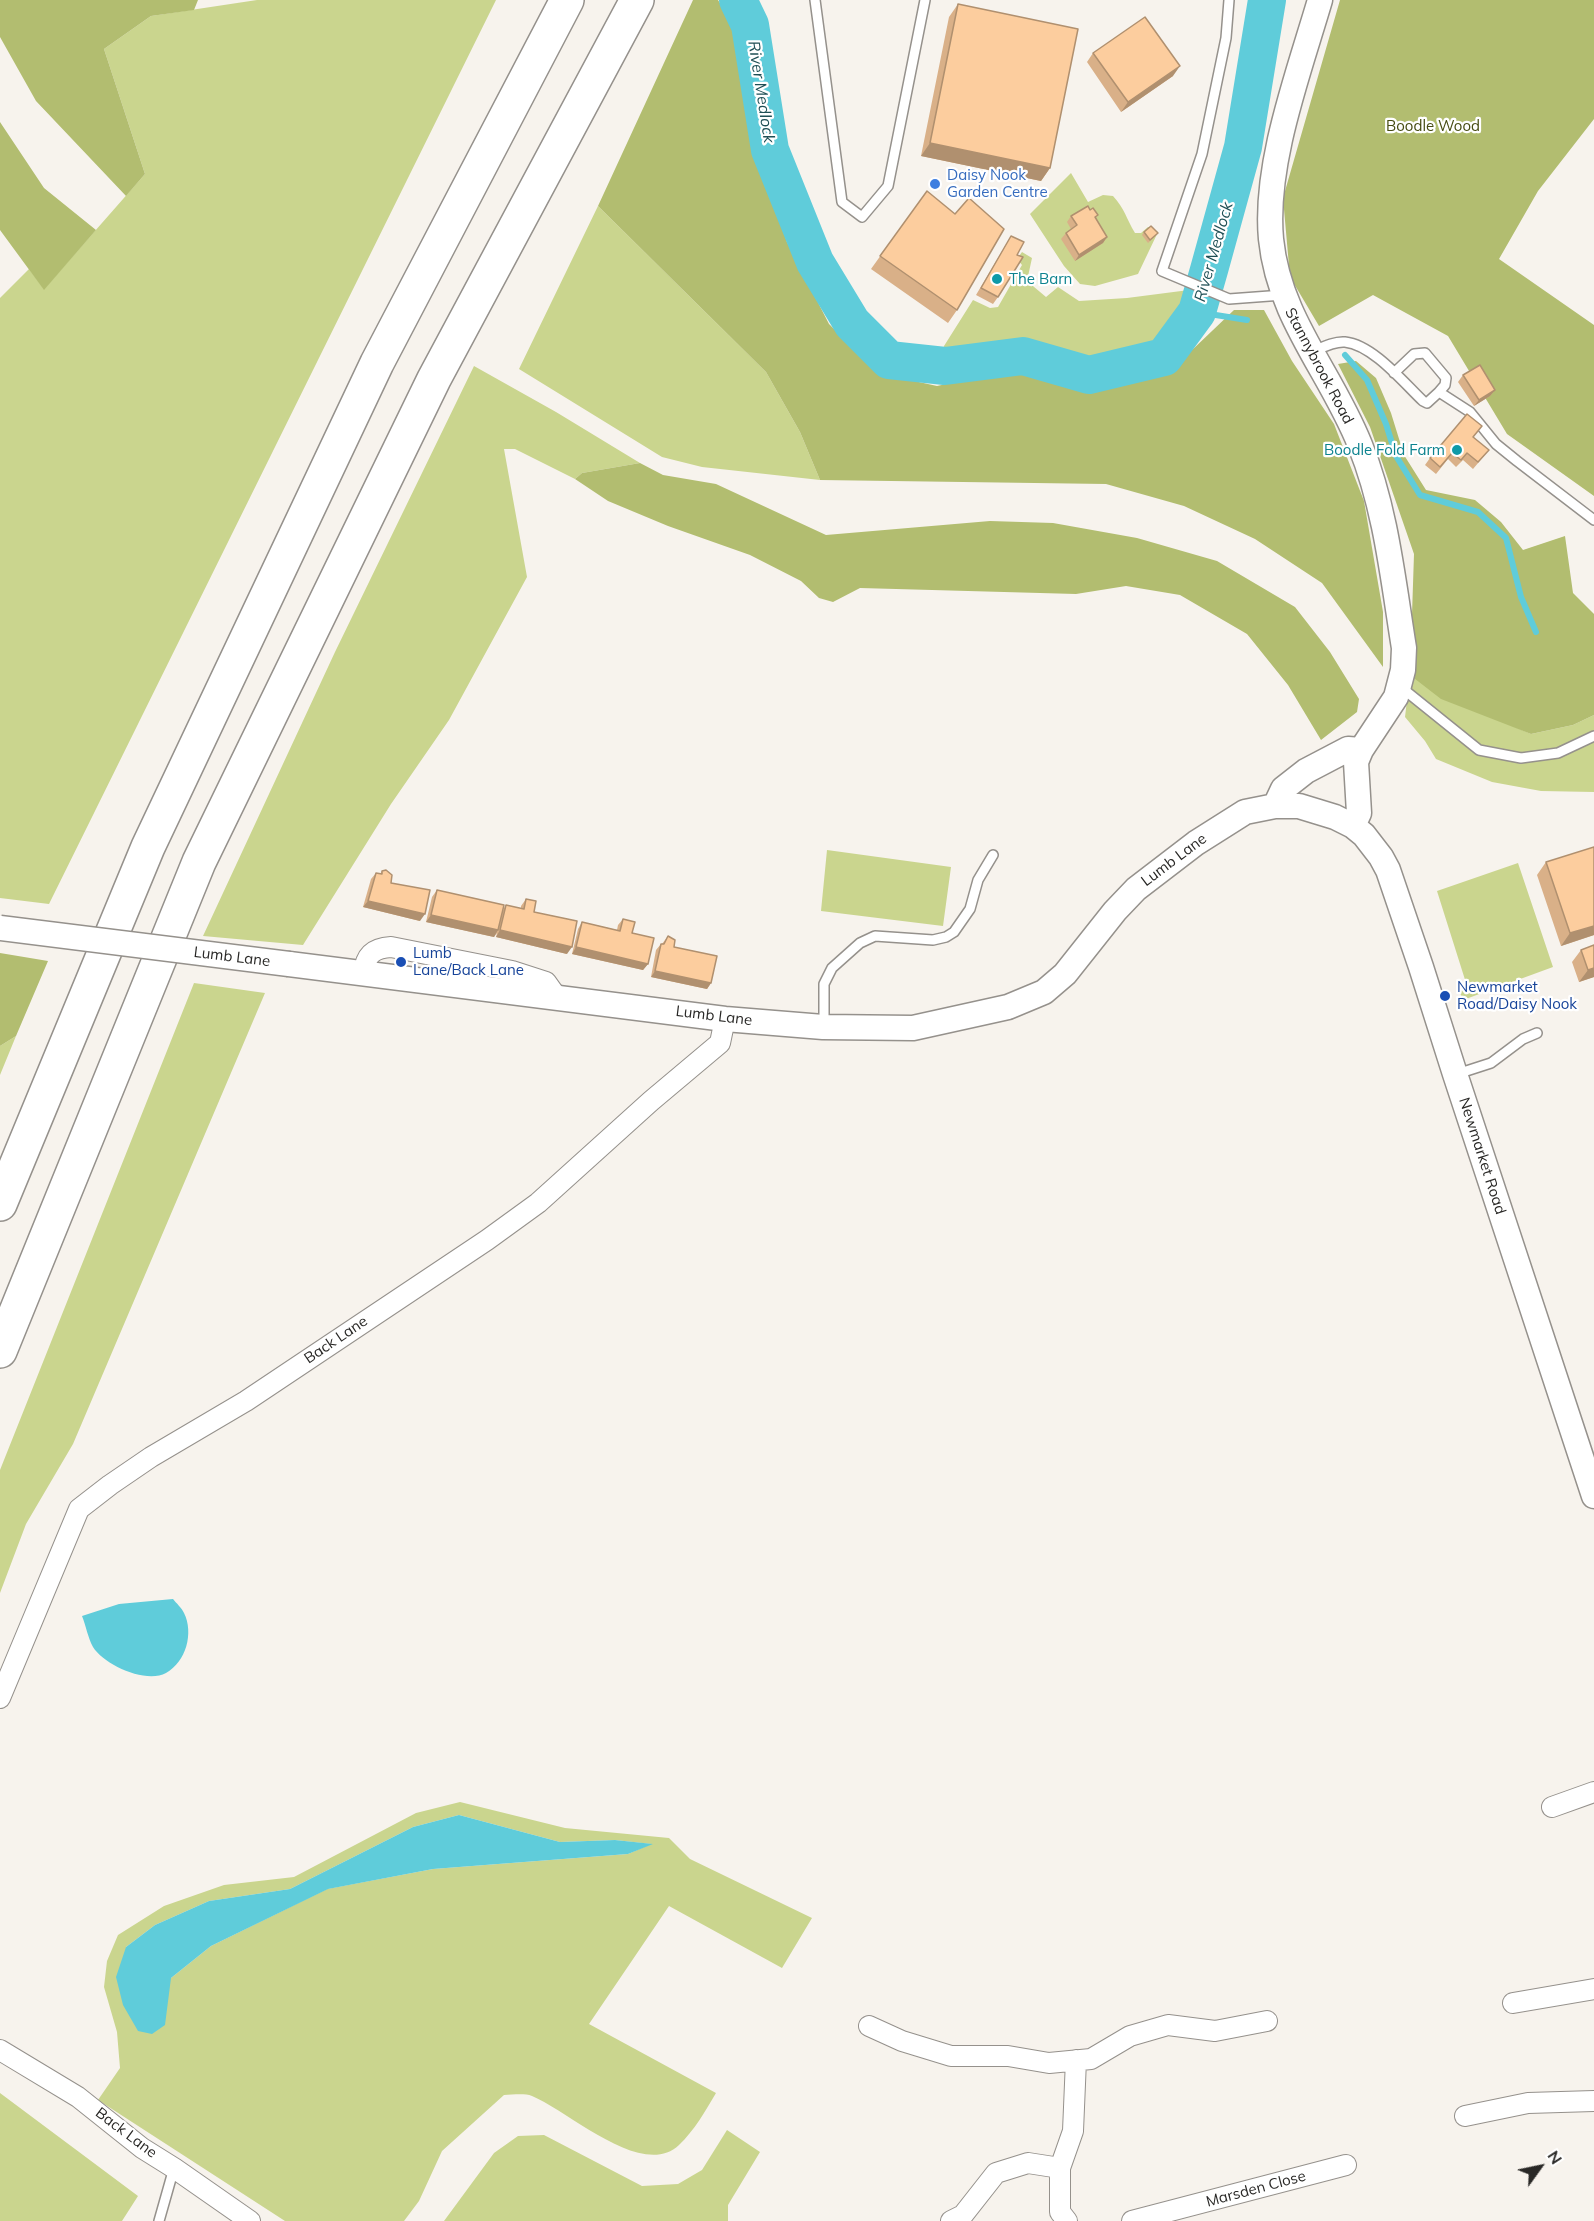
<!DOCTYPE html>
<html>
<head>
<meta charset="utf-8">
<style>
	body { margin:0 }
	#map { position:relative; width:1594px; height:2221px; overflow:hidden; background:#f7f3ed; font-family:Mulish,sans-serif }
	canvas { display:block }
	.north { position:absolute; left:1510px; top:2137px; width:60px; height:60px; -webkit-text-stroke:4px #fff; paint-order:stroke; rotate:57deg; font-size:16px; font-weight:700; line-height:24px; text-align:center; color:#292826 }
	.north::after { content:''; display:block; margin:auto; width:21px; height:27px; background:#292826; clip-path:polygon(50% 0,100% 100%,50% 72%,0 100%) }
</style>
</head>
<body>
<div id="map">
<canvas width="1594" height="2221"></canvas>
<div class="north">N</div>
</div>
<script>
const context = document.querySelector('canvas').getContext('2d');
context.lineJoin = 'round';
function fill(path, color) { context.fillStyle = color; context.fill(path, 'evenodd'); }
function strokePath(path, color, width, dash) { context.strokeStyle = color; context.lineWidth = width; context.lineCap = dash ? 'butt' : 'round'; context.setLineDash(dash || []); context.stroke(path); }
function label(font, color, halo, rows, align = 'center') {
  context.font = font + ' Mulish,sans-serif'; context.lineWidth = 4.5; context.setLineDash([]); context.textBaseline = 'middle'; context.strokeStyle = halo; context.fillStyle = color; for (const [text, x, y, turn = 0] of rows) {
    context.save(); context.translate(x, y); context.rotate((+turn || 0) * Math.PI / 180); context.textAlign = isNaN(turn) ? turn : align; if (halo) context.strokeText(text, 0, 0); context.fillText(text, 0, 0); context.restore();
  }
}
const green = new Path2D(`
	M 257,0 L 496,0 L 49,904 L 0,898 L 0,298 L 29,269 L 44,289 L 145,174 L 104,49 L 151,16 Z
	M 1071,173 L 1088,202 L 1103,195 L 1113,196 C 1125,209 1126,218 1135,233 L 1141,233 L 1148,227 L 1158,232 L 1138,274 L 1095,286 L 1080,284 L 1064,266 L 1030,214 Z
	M 598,206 L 766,372 L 800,432 L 820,480 L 702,467 L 662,457 L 519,369 Z
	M 1022,252 L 1032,258 L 1027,281 L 1046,297 L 1058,287 L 1079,301 L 1127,298 L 1189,290 L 1198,294 L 1182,319 L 1150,350 L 1112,359 L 1092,361 L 1062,353 L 1010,350 L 940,359 L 944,346 L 973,300 L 990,308 L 998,307 L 1022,265 L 1017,259 Z
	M 474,366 L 556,412 L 640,463 L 582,473 L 575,479 L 515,449 L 504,449 L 527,577 L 449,720 L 391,804 L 303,945 L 203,936 L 335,652 Z
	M 1410,675 L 1508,724 L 1531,734 L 1573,725 L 1594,715 L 1594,792 L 1541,791 L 1492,782 L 1436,759 L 1425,741 L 1405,717 Z
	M 827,850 L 951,867 L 943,926 L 821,911 Z
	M 1518,863 L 1553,967 L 1463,1000 L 1459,990 L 1467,986 L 1437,891 Z
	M 194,983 L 265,993 L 73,1444 L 26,1524 L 0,1593 L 0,1470 Z
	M 16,1036 L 0,1075 L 0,1046 Z
	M 460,1802 L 565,1828 L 669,1838 L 690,1859 L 812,1918 L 782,1968 L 669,1906 L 589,2024 L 716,2093 C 706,2110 694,2131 679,2145 C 642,2180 569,2111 532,2096 C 524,2093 512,2095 504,2095 L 442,2151 L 419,2201 L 404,2221 L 285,2221 L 98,2100 L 120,2068 L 117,2032 L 104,1987 L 107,1961 L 118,1935 L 164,1906 L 224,1885 L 294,1877 L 416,1813 ZM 459,1815 L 560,1842 L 615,1840 L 651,1844 L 628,1854 L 433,1869 L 327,1889 L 211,1946 L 171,1978 L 126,1947 L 155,1925 L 209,1901 L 290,1889 L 413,1827 Z
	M 0,2093 L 138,2196 L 122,2221 L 0,2221 Z
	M 727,2130 L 760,2152 L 728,2205 L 728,2221 L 444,2221 L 494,2153 L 518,2136 L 544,2135 L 642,2186 L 678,2184 L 702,2170 Z`);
const forest = new Path2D(`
	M 0,0 L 198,0 L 194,10 L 151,16 L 104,49 L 145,174 L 126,196 L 36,101 L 0,37 Z
	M 693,0 L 718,0 L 739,33 L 754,146 L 787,242 L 829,324 L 878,373 L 937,386 L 1019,368 L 1083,389 L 1169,372 L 1234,310 L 1264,310 L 1292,361 L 1334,424 L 1364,501 L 1383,612 L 1383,667 L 1322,583 L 1255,539 L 1184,506 L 1106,484 L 820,480 L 800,432 L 766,372 L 598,206 Z
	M 1340,0 L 1594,0 L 1594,119 L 1538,191 L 1499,259 L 1594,325 L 1594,496 L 1507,434 L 1448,336 L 1373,295 L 1319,326 L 1290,277 L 1283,198 Z
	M 0,122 L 44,188 L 96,230 L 44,290 L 0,230 Z
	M 1356,361 L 1376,378 L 1391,413 L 1404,455 L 1426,490 L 1475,500 L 1501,522 L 1523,550 L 1565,536 L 1573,593 L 1594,614 L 1594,715 L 1573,725 L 1531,734 L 1441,699 L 1410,675 L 1414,554 L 1370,427 L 1338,364 Z
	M 640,463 L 663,475 L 716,484 L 826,535 L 990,521 L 1053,523 L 1137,538 L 1217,561 L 1295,607 L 1330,652 L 1359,699 L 1357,712 L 1321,740 L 1288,685 L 1247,634 L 1180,595 L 1126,586 L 1076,594 L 860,588 L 833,602 L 819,598 L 801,581 L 750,555 L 668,526 L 608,501 L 575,479 L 582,473 Z
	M 0,953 L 48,961 L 16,1036 L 0,1046 Z`);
const water = new Path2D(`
	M 173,1599 C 176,1603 182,1608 184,1613 C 194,1633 186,1662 166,1673 C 146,1684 104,1665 93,1647 C 88,1638 86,1626 82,1616 L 119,1604 Z
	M 459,1815 L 560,1842 L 615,1840 L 653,1844 L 628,1854 L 433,1869 L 328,1889 L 211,1946 L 171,1978 L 165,2025 L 152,2034 L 138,2031 L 123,2005 L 116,1977 L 126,1947 L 155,1925 L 209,1901 L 290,1889 L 413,1827 Z`);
const stream = new Path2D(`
	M 1197,312 L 1247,320
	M 1345,355 L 1367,380 L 1386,424 L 1396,456 L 1420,495 L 1478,512 L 1506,538 L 1521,597 L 1536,632`);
const river = new Path2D(`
	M 738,0 L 750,25 L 770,150 L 815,262 L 852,323 L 889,360 L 945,366 L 1023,356 L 1089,375 L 1164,357 L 1197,312 L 1209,270 L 1243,147 L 1267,0`);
const service = new Path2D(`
	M 815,0 L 842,202 L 862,217 L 888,186 L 925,0
	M 1229,0 L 1226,38 L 1202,154 L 1162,271 L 1229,299 L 1283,295
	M 1314,351 C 1323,347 1335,341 1345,342 C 1373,345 1403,382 1423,401 L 1427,403 L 1439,392 L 1470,412 L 1496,444 L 1517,461 L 1594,520
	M 1394,373 L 1414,354 L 1425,353 L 1446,378 L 1445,385 L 1439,392
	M 1402,688 L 1479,750 L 1521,758 L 1558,753 L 1594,736
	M 824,1025 L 824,984 L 832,968 L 860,943 L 875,936 L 933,940 L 946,937 L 954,932 L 970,909 L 978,880 L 993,855
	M 1457,1074 L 1491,1063 L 1523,1039 L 1537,1033
	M 159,2221 L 174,2168`);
const minor = new Path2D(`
	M 364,973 C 365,955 373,948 391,947 L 512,971 L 546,982 L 556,996
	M 0,1698 L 79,1509 L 110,1485 L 151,1457 L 246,1401 L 487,1240 L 538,1203 L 651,1101 L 720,1043 L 725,1019
	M 1552,1807 L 1594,1792
	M 1513,2003 L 1594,1989
	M 869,2026 L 902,2041 L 951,2056 L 1008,2056 L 1049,2063 L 1091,2059 L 1130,2036 L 1168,2025 L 1215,2031 L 1267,2021
	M 0,2050 L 78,2097 L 142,2148 L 174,2168 L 250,2221
	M 1465,2116 L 1528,2103 L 1594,2101
	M 951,2221 L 963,2215 L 996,2173 L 1028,2163 L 1060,2168
	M 1067,2221 L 1060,2212 L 1060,2168 L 1073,2131 L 1076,2060
	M 1132,2221 L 1346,2165`);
const tertiary = new Path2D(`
	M 1320,0 C 1299,72 1264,164 1271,239 C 1279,319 1331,372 1360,445 C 1386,509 1393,580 1404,648 L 1403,670 L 1396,697 L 1361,750 L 1356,762 L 1359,813 L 1353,826
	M 1275,806 L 1283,789 L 1306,771 L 1348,749 L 1361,750
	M 289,964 L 725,1019 L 823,1027 L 913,1028 L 1008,1007 L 1044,992 L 1065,974 L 1115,911 L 1136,889 L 1196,843 L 1245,812 L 1275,806 L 1299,806 L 1335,817 L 1353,826 L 1364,835 L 1381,857 L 1388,870 L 1421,967 L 1455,1074 L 1594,1496`);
const motorway = new Path2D(`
	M 0,1204 L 148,847 L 377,363 L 567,0
	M 0,1351 L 199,862 L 434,379 L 637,0`);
const tertiaryBridge = new Path2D(`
	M 0,928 L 289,964`);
const wall = new Path2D(`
	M 958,4 L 1050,168 L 1041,181 L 921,156 L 949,17 Z
	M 1093,53 L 1173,76 L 1121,112 L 1087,62 Z
	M 927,191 L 957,310 L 948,323 L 871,269 Z
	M 1090,210 L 1098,215 L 1096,218 L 1107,237 L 1103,243 L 1075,261 L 1061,239 L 1066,233 L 1071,229 L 1067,222 L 1071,216 Z
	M 1144,232 L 1158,233 L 1148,243 L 1142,235 Z
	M 1011,236 L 1017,255 L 998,297 L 993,304 L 976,295 Z
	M 1463,375 L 1495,390 L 1490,396 L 1474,406 L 1458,382 Z
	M 1474,437 L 1484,456 L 1473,469 L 1463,460 L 1456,467 L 1448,459 L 1436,474 L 1425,465 L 1430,458 Z
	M 1546,862 L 1594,935 L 1561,946 L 1537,875 Z
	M 382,871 L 391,883 L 420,921 L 363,907 L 371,879 L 376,873 L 380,874 Z
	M 437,890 L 503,910 L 506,905 L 521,909 L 521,906 L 526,899 L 534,912 L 567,954 L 496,937 L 497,933 L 494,937 L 426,922 L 432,897 Z
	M 623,919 L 632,933 L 648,964 L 643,970 L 572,954 L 578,929 L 582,922 L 617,930 L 618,925 Z
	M 668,936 L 674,947 L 711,983 L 707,989 L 651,977 L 656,950 L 661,944 L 662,944 Z
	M 1594,945 L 1594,977 L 1579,982 L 1572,962 L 1581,950 Z`);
const shadedWall = new Path2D(`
	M 1180,66 L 1173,76 L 1121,112 L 1128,102 Z
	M 930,143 L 1050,168 L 1041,181 L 921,156 Z
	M 1107,237 L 1103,243 L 1075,261 L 1079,255 Z
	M 1495,390 L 1490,396 L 1474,406 L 1479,400 Z
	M 368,901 L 425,914 L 420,921 L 363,907 Z
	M 431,915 L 498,930 L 494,937 L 426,922 Z
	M 1594,926 L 1594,935 L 1561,946 L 1570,933 Z
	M 500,930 L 572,947 L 567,954 L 496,937 Z
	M 576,947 L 648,964 L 643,970 L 572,954 Z
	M 1594,968 L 1594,977 L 1579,982 L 1588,970 Z
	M 655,971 L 711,983 L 707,989 L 651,977 Z`);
const building = new Path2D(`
	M 958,4 L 1078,29 L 1050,168 L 930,143 Z
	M 1145,17 L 1180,66 L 1128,102 L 1093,53 Z
	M 927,191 L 955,214 L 969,198 L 1004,229 L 957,310 L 880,256 Z
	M 1088,206 L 1090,210 L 1093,208 L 1098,215 L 1095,217 L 1107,237 L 1079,255 L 1066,233 L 1077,225 L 1071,216 Z
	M 1151,226 L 1158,233 L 1150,240 L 1144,232 Z
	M 1011,236 L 1024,242 L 1017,255 L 1023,257 L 998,297 L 981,288 Z
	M 1480,365 L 1495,390 L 1479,400 L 1463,375 Z
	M 1467,414 L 1482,426 L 1473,437 L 1489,450 L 1478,462 L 1467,453 L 1461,460 L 1452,453 L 1440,467 L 1430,458 Z
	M 1594,847 L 1594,926 L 1570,933 L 1546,862 Z
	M 386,870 L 392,875 L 391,883 L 430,890 L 425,914 L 368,901 L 376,873 L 382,874 L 382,871 Z
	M 437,890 L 504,905 L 498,930 L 431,915 Z
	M 526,899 L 536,901 L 534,912 L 577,921 L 572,947 L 500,930 L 506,905 L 524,909 Z
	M 623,919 L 635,922 L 632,933 L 654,938 L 648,964 L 576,947 L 582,922 L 620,931 Z
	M 668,936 L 675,940 L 674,947 L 717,956 L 711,983 L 655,971 L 661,944 L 664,944 Z
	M 1594,945 L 1594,968 L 1588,970 L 1581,950 Z`);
const markers = [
	[935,184,6,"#3f7fe0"],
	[997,279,6,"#0f9aa8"],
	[1457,450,6,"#0f9aa8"],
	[401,962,6,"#1a4fb4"],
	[1445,996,6,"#1a4fb4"]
];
const parkNames = [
	["Boodle Wood",1433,126]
];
const shopNames = [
	["Daisy Nook",947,175],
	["Garden Centre",947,192]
];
const cultureNames = [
	["The Barn",1009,279],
	["Boodle Fold Farm",1445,450,"right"]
];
const streetNames = [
	["Stannybrook Road",1319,366,62],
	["Lumb Lane",1174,860,-37],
	["Lumb Lane",232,957,7],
	["Lumb Lane",714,1016,7],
	["Newmarket Road",1482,1156,72],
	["Back Lane",336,1340,-34],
	["Back Lane",126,2133,37],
	["Marsden Close",1256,2189,-15]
];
const transitNames = [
	["Lumb",413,953],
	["Lane/Back Lane",413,970],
	["Newmarket",1457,987],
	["Road/Daisy Nook",1457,1004]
];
const waterNames = [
	["River Medlock",761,92,81],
	["River Medlock",1214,252,-74]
];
fill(green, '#cad58e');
fill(forest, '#b2bd70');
fill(water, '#5fccda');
strokePath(stream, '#5fccda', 6);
strokePath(river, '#5fccda', 38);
strokePath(service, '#95918c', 12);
strokePath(minor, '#95918c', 22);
strokePath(tertiary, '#95918c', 27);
strokePath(motorway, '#95918c', 36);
strokePath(service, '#fff', 9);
strokePath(minor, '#fff', 20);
strokePath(tertiary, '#fff', 24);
strokePath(motorway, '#fff', 33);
strokePath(tertiaryBridge, '#95918c', 27, []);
strokePath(tertiaryBridge, '#fff', 24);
fill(wall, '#d9b088');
fill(shadedWall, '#b0906f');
fill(building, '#fccd9e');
strokePath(building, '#b0906f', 1.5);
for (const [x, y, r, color] of markers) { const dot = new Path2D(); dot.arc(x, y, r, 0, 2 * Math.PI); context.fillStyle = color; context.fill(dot); strokePath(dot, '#fff', 2); }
label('15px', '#464c12', '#fff', parkNames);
label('15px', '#366cbe', '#fff', shopNames, 'left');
label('15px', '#0d838f', '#fff', cultureNames, 'left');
label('15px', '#292826', '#fff', streetNames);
label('15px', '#164399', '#fff', transitNames, 'left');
label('italic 16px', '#1f4f55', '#fff', waterNames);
</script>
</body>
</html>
